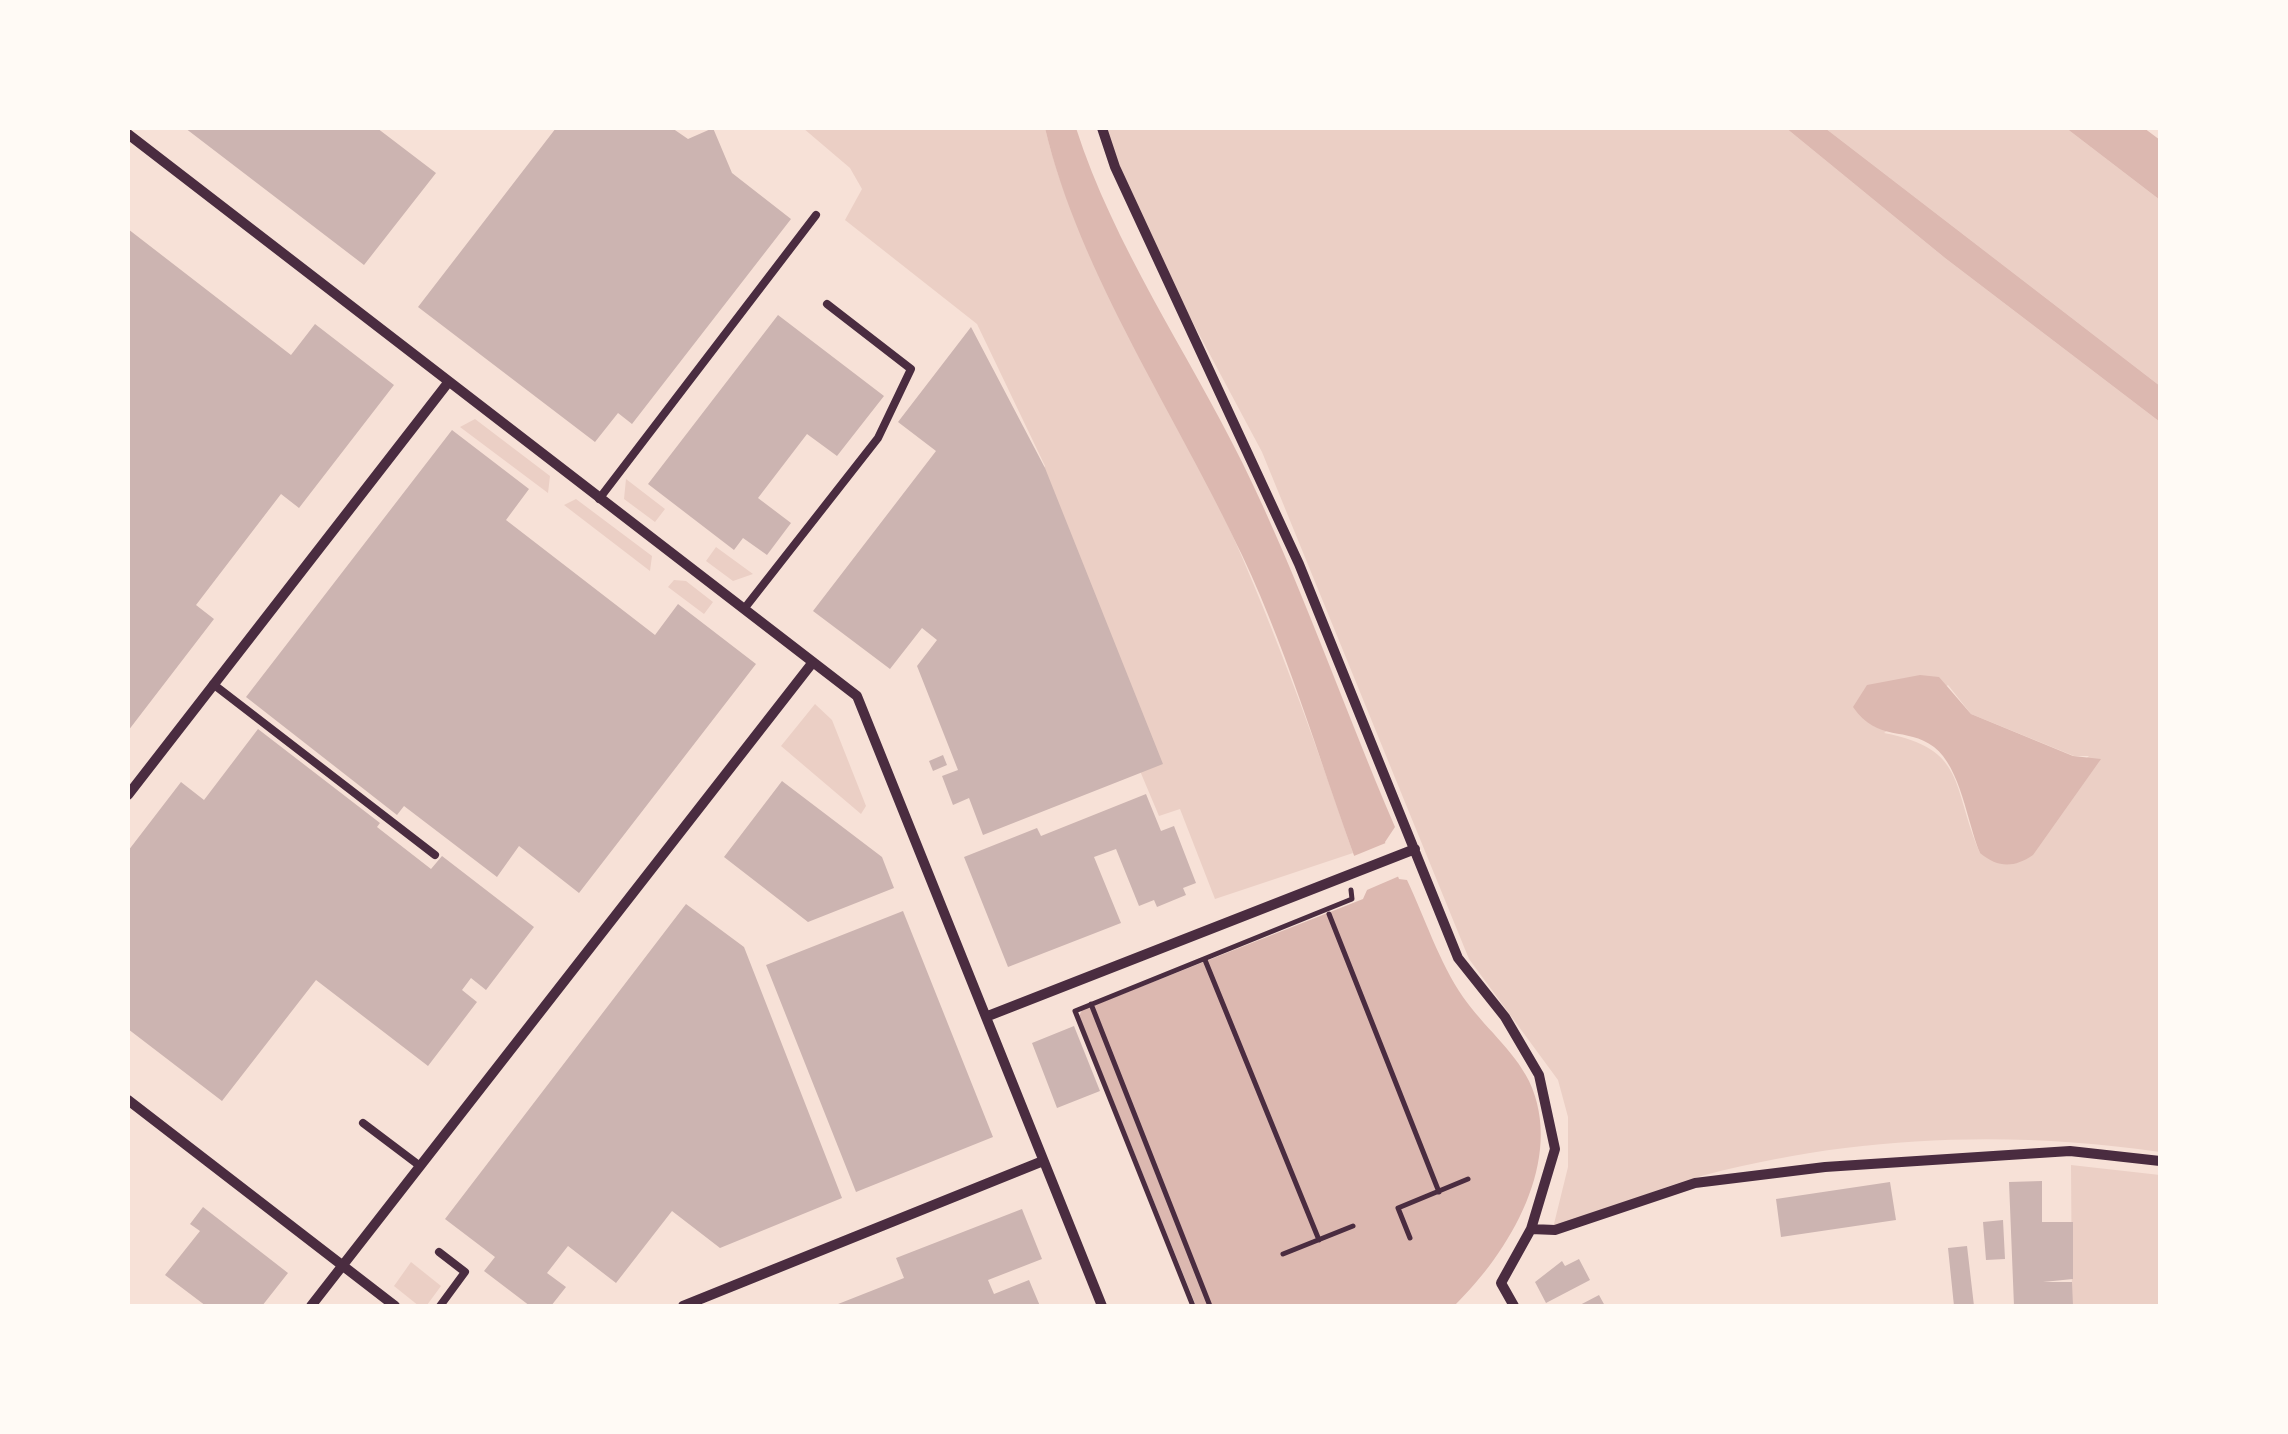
<!DOCTYPE html>
<html>
<head>
<meta charset="utf-8">
<style>
	body { margin:0 }
	#map { position:relative; width:2288px; height:1434px; overflow:hidden; background:#f7e1d7; font-family:"Space Grotesk",sans-serif }
	canvas { display:block }
	.frame { position:absolute; inset:0; border:130px solid #fffaf5; pointer-events:none }
</style>
</head>
<body>
<div id="map">
<canvas width="2288" height="1434"></canvas>
<div class="frame"></div>
</div>
<script>
const context = document.querySelector('canvas').getContext('2d');
context.lineJoin = 'round';
function fill(path, color) { context.fillStyle = color; context.fill(path, 'evenodd'); }
function strokePath(path, color, width, dash) { context.strokeStyle = color; context.lineWidth = width; context.lineCap = dash ? 'butt' : 'round'; context.setLineDash(dash || []); context.stroke(path); }
const green = new Path2D(`
	M 803,128 L 1045,128 C 1073,247 1147,355 1200,465 C 1261,591 1308,720 1353,853 L 1215,899 L 1180,809 L 1159,816 L 1035,522 L 1036,486 L 1045,466 L 977,324 L 845,220 L 862,189 L 850,168 Z
	M 1100,128 L 1786,128 L 1945,258 L 2160,422 L 2160,1152 C 2007,1130 1855,1136 1705,1175 C 1653,1189 1605,1213 1553,1228 L 1568,1167 L 1568,1117 L 1558,1080 L 1469,959 L 1262,452 L 1177,293 ZM 1948,685 L 1971,714 L 2074,756 L 2089,756 L 1980,853 C 1951,785 1967,749 1884,733 Z
	M 1825,128 L 2066,128 L 2160,200 L 2160,386 Z
	M 475,419 L 550,476 L 548,493 L 460,427 Z
	M 626,479 L 665,509 L 655,522 L 624,499 Z
	M 576,499 L 652,556 L 650,571 L 564,505 Z
	M 716,547 L 753,574 L 733,581 L 706,561 Z
	M 674,580 L 686,581 L 713,602 L 704,614 L 668,587 Z
	M 815,704 L 832,720 L 866,806 L 861,814 L 781,746 Z
	M 2071,1165 L 2160,1175 L 2160,1306 L 2072,1306 Z
	M 411,1262 L 441,1286 L 427,1305 L 419,1306 L 394,1286 Z`);
const water = new Path2D(`
	M 1045,128 L 1076,128 C 1114,246 1187,351 1242,462 C 1300,580 1343,706 1395,827 L 1385,842 L 1399,879 L 1407,880 C 1425,918 1439,962 1463,997 C 1483,1026 1513,1049 1529,1081 C 1566,1159 1509,1253 1454,1306 L 1196,1306 L 1079,1016 L 1082,1010 L 1363,899 L 1367,890 C 1324,778 1293,663 1242,555 C 1178,418 1079,273 1045,128 Z
	M 1786,128 L 1825,128 L 2160,386 L 2160,422 L 1945,258 Z
	M 2066,128 L 2144,128 L 2160,140 L 2160,200 Z
	M 1920,675 L 1939,677 L 1971,714 L 2073,756 L 2101,759 L 2033,855 C 2014,868 1998,868 1980,853 C 1967,822 1961,768 1934,747 C 1906,726 1878,743 1853,707 L 1867,685 Z`);
const pier = new Path2D(`
	M 1393,840 L 1404,874 L 1360,893 L 1349,858 Z`);
const building = new Path2D(`
	M 185,128 L 377,128 L 436,173 L 364,265 Z
	M 556,128 L 672,128 L 688,139 L 713,128 L 732,173 L 791,219 L 632,424 L 618,413 L 595,442 L 418,307 Z
	M 128,229 L 291,355 L 315,324 L 394,385 L 299,508 L 281,494 L 196,605 L 214,619 L 128,731 Z
	M 778,315 L 884,396 L 837,456 L 807,434 L 758,498 L 791,523 L 767,555 L 743,538 L 734,550 L 648,484 Z
	M 971,327 L 1045,468 L 1163,764 L 983,835 L 969,798 L 953,805 L 942,776 L 958,770 L 917,666 L 937,640 L 922,628 L 890,669 L 813,611 L 936,451 L 898,422 Z
	M 452,430 L 529,489 L 506,520 L 655,635 L 678,604 L 756,664 L 579,893 L 519,846 L 497,877 L 404,806 L 397,815 L 246,697 Z
	M 258,729 L 380,823 L 377,827 L 431,869 L 442,856 L 534,927 L 486,990 L 471,978 L 462,990 L 477,1002 L 428,1066 L 316,980 L 222,1101 L 128,1029 L 128,851 L 181,782 L 204,800 Z
	M 943,755 L 947,765 L 933,771 L 929,761 Z
	M 782,781 L 882,857 L 894,888 L 808,922 L 724,857 Z
	M 1146,794 L 1161,831 L 1174,826 L 1196,883 L 1183,888 L 1186,895 L 1157,907 L 1154,900 L 1139,906 L 1116,849 L 1094,857 L 1121,923 L 1008,967 L 964,857 L 1037,828 L 1041,836 Z
	M 686,904 L 744,947 L 842,1198 L 720,1248 L 672,1211 L 616,1283 L 568,1246 L 547,1273 L 566,1287 L 551,1306 L 530,1306 L 484,1271 L 495,1257 L 445,1219 Z
	M 903,911 L 993,1137 L 856,1192 L 766,965 Z
	M 1074,1026 L 1100,1091 L 1057,1108 L 1032,1043 Z
	M 2042,1181 L 2042,1222 L 2073,1222 L 2073,1279 L 2043,1282 L 2072,1282 L 2073,1306 L 2014,1306 L 2009,1182 Z
	M 1890,1182 L 1896,1220 L 1781,1237 L 1776,1199 Z
	M 203,1207 L 288,1273 L 262,1306 L 206,1306 L 165,1275 L 200,1231 L 190,1224 Z
	M 1022,1209 L 1042,1259 L 988,1280 L 994,1294 L 1029,1280 L 1040,1306 L 833,1306 L 904,1278 L 896,1258 Z
	M 2003,1220 L 2005,1259 L 1986,1260 L 1983,1222 Z
	M 1967,1246 L 1974,1306 L 1954,1306 L 1948,1248 Z
	M 1579,1259 L 1590,1280 L 1546,1303 L 1535,1282 L 1562,1261 L 1565,1266 Z
	M 1599,1295 L 1605,1306 L 1578,1306 Z`);
const path = new Path2D(`
	M 1329,914 L 1439,1192
	M 1205,960 L 1319,1240
	M 1091,1004 L 1210,1306
	M 1410,1238 L 1398,1208 L 1468,1179
	M 1283,1254 L 1353,1226
	M 1193,1306 L 1075,1011 L 1352,899 L 1351,890`);
const service = new Path2D(`
	M 599,499 L 816,215
	M 744,609 L 878,438 L 911,369 L 827,304
	M 213,684 L 435,855
	M 363,1123 L 420,1166
	M 439,1252 L 465,1272 L 440,1306`);
const minor = new Path2D(`
	M 1102,128 L 1115,167 L 1299,564 L 1458,958 L 1505,1017 L 1539,1075 L 1555,1149 L 1531,1229 L 1501,1283 L 1514,1306
	M 128,134 L 857,696 L 1102,1306
	M 128,795 L 447,384
	M 988,1016 L 1415,849
	M 128,1100 L 395,1306
	M 1531,1229 L 1555,1230 L 1695,1183 L 1825,1167 L 2070,1151 L 2160,1161
	M 311,1306 L 813,662
	M 683,1306 L 1043,1161`);
fill(green, '#ebcfc5');
fill(water, '#dcb8b0');
fill(pier, '#f7e1d7');
fill(building, '#ccb4b1');
strokePath(path, '#4a2c40', 5);
strokePath(service, '#4a2c40', 8);
strokePath(minor, '#4a2c40', 10);
</script>
</body>
</html>
